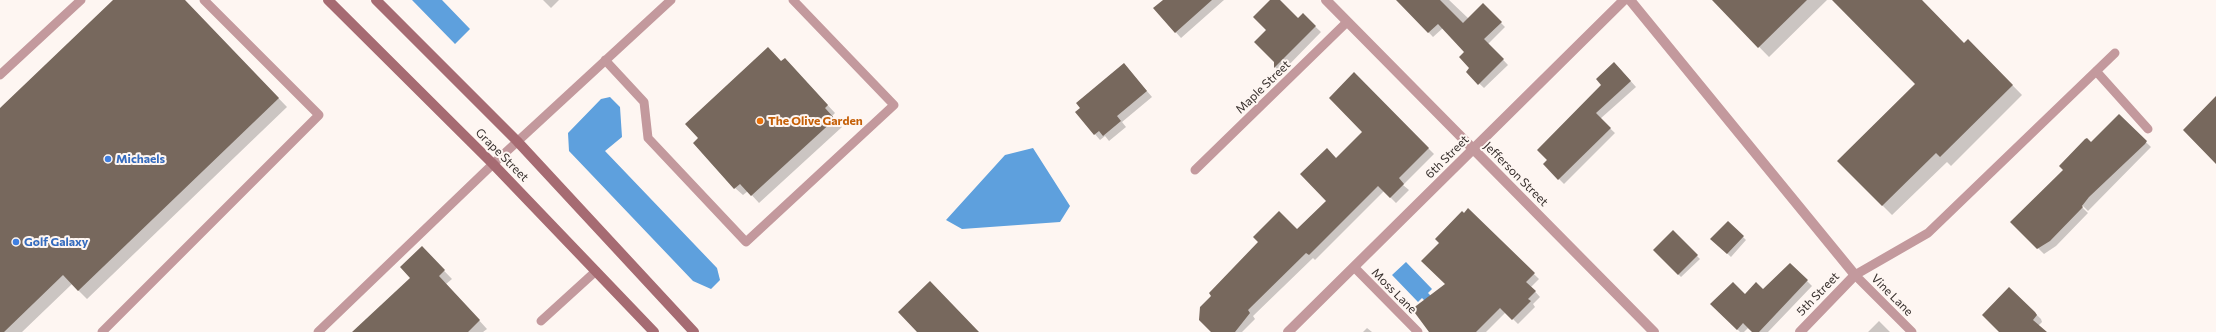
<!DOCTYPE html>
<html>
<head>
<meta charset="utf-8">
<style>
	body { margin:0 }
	canvas { display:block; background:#fef6f2 }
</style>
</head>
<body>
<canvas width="2216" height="332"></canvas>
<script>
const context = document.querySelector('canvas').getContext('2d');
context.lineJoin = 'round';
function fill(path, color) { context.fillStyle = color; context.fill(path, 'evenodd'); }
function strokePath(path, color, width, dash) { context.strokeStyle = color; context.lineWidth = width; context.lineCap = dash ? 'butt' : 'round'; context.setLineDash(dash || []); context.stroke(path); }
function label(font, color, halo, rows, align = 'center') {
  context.font = font + ' Commissioner,sans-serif'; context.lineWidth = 4; context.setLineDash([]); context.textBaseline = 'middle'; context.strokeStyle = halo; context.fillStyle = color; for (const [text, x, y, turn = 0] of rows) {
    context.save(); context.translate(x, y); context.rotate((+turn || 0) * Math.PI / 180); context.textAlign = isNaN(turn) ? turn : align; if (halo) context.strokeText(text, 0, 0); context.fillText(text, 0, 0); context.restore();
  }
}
const water = new Path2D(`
	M 412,0 L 442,0 L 470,29 L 455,44 Z
	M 610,97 L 620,107 L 622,137 L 605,151 L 717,268 L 720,280 L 711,289 L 693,281 L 569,151 L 568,133 L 601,99 Z
	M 1033,148 L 1070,206 L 1060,222 L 962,229 L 946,220 L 1005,155 Z
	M 1406,262 L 1432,289 L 1428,293 L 1431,296 L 1425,301 L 1422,298 L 1418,302 L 1392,275 Z`);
const shadow = new Path2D(`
	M 114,0 L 184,0 L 287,107 L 87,299 L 72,284 L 22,332 L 0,332 L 0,110 Z
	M 543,0 L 559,0 L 551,8 Z
	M 1164,0 L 1224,0 L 1181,38 L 1155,9 Z
	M 1272,0 L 1279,0 L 1298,20 L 1303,15 L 1321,32 L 1281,73 L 1275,67 L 1268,30 Z
	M 1398,0 L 1449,0 L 1469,19 L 1483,5 L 1505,27 L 1488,44 L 1508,65 L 1484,88 L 1467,72 L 1471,68 L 1466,52 L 1443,28 L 1433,37 Z
	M 1718,0 L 1827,0 L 1769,57 L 1716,3 Z
	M 1833,0 L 1921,0 L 1964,44 L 1968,40 L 2022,95 L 1951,166 L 1947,162 L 1892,215 L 1838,161 L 1916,84 Z
	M 781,62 L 792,67 L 835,113 L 832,116 L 842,127 L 759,203 L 748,191 L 743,195 L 735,188 Z
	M 1619,68 L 1636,87 L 1600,119 L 1615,133 L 1564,184 L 1544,164 L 1603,85 Z
	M 1129,70 L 1152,97 L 1122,122 L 1126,127 L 1109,141 L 1105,136 L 1100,140 L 1076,112 Z
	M 1354,74 L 1434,154 L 1403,185 L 1409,190 L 1396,203 L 1384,191 L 1315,260 L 1313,258 L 1253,316 L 1255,319 L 1242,332 L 1213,332 L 1297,230 L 1328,201 L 1336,160 L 1364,132 Z
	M 2119,116 L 2151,147 L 2088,211 L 2080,203 L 2079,204 L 2088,213 L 2056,246 L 2044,254 L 2011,222 Z
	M 1468,210 L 1539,279 L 1531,287 L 1540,297 L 1533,304 L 1535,307 L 1518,324 L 1506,312 L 1486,332 L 1436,332 L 1446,284 L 1440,243 Z
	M 1728,222 L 1746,240 L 1731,257 L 1712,239 Z
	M 1673,232 L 1700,259 L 1681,277 L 1654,250 Z
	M 422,248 L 452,279 L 446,284 L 487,329 L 483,332 L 354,332 L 411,278 Z
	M 1790,264 L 1812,286 L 1768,332 L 1753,332 L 1748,328 L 1744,332 L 1740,332 L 1712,304 L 1763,291 Z
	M 2009,288 L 2041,319 L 2042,322 L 2038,326 L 2044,332 L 2001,332 Z
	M 1879,321 L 1890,332 L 1868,332 Z
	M 1367,328 L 1372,332 L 1363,332 Z`);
const building = new Path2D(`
	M 113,0 L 185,0 L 279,98 L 78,291 L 63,275 L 4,332 L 0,332 L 0,108 Z
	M 1163,0 L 1212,0 L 1175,33 L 1153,8 Z
	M 1270,0 L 1280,0 L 1298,18 L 1303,13 L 1316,26 L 1274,68 L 1274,62 L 1254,42 L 1266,30 L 1253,17 Z
	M 1396,0 L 1440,0 L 1463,23 L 1483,3 L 1502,22 L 1484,39 L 1504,59 L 1478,85 L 1466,72 L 1469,68 L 1459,57 L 1464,52 L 1438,24 L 1428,33 Z
	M 1712,0 L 1807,0 L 1758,48 Z
	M 1832,0 L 1922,0 L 1964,43 L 1968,39 L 2013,85 L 1940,157 L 1936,153 L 1882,206 L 1837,161 L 1915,84 Z
	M 768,47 L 781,61 L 785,58 L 828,105 L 825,108 L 835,119 L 751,196 L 740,184 L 734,189 L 693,143 L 698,138 L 685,124 Z
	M 1614,62 L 1631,81 L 1596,113 L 1611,128 L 1558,180 L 1543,164 L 1547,160 L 1537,150 L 1601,85 L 1596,79 Z
	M 1124,63 L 1147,91 L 1117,116 L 1121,121 L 1103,136 L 1099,131 L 1094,135 L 1075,112 L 1080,108 L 1076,103 Z
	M 1354,72 L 1429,148 L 1399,178 L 1404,184 L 1390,198 L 1378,186 L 1309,255 L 1306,253 L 1248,310 L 1250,313 L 1235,332 L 1211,332 L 1199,320 L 1200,307 L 1211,296 L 1209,293 L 1258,242 L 1253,237 L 1279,211 L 1297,229 L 1326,201 L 1300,174 L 1327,148 L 1336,158 L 1362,132 L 1329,98 Z
	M 2216,96 L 2216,164 L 2183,130 Z
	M 2119,114 L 2147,141 L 2145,144 L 2089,197 L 2082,206 L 2083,207 L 2050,241 L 2037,249 L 2010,222 L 2063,170 L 2059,166 L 2085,139 L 2087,138 L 2091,142 Z
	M 1468,208 L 1535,273 L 1526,282 L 1536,291 L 1528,299 L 1531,301 L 1512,320 L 1500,308 L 1476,332 L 1429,332 L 1412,309 L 1445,284 L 1421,261 L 1439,243 L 1435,239 L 1462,211 L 1464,213 Z
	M 1728,221 L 1744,236 L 1727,254 L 1710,239 Z
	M 1673,230 L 1698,255 L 1678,275 L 1653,250 Z
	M 422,246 L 445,270 L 439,276 L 480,320 L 468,332 L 352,332 L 410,278 L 400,267 Z
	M 1790,263 L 1808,280 L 1759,332 L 1752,332 L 1743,323 L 1737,330 L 1710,304 L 1733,282 L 1745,294 L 1756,282 L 1763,289 Z
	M 930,281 L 979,332 L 917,332 L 898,312 Z
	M 2009,287 L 2035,312 L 2037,315 L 2033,320 L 2047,332 L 1999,332 L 1982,315 Z`);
const lane = new Path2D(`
	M 605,60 L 644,102 L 648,138 L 746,242 L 894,105 L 793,0
	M 2096,71 L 2148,129
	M 0,75 L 81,0
	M 1195,170 L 1347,22
	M 1354,267 L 1418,332
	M 541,321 L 596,271
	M 102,332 L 319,115 L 204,0
	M 318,332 L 493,164 L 671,0
	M 1912,332 L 1855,275 L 1928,233 L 2115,53`);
const street = new Path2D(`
	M 1326,0 L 1654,332
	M 1630,0 L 1855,275 L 1800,332
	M 1288,332 L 1624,0`);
const secondary = new Path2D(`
	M 328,0 L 493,164 L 654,332
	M 376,0 L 517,141 L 694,332`);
const markers = [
	[760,121,4,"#e8710a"],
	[108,159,4,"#3f7fe0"],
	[16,242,4,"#3f7fe0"]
];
const streetNames = [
	["Maple Street",1263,87,-44],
	["Grape Street",502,155,45],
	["6th Street",1447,157,-45],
	["Jefferson Street",1516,174,45],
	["Moss Lane",1394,291,45],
	["5th Street",1818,294,-46],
	["Vine Lane",1892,295,45]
];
const foodNames = [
	["The Olive Garden",768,121]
];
const shopNames = [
	["Michaels",116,159],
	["Golf Galaxy",24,242]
];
fill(water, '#5ea0dd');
fill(shadow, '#0003');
fill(building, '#77685d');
strokePath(lane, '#c3999d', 9);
strokePath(street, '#c3999d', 10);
strokePath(secondary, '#a66b72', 10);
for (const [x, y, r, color] of markers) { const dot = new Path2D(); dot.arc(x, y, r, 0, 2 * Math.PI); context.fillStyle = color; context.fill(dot); strokePath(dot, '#fef6f2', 1.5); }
label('12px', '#38302d', '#fef6f2', streetNames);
label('bold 12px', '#c56008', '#fef6f2', foodNames, 'left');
label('bold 12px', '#366cbe', '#fef6f2', shopNames, 'left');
</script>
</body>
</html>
